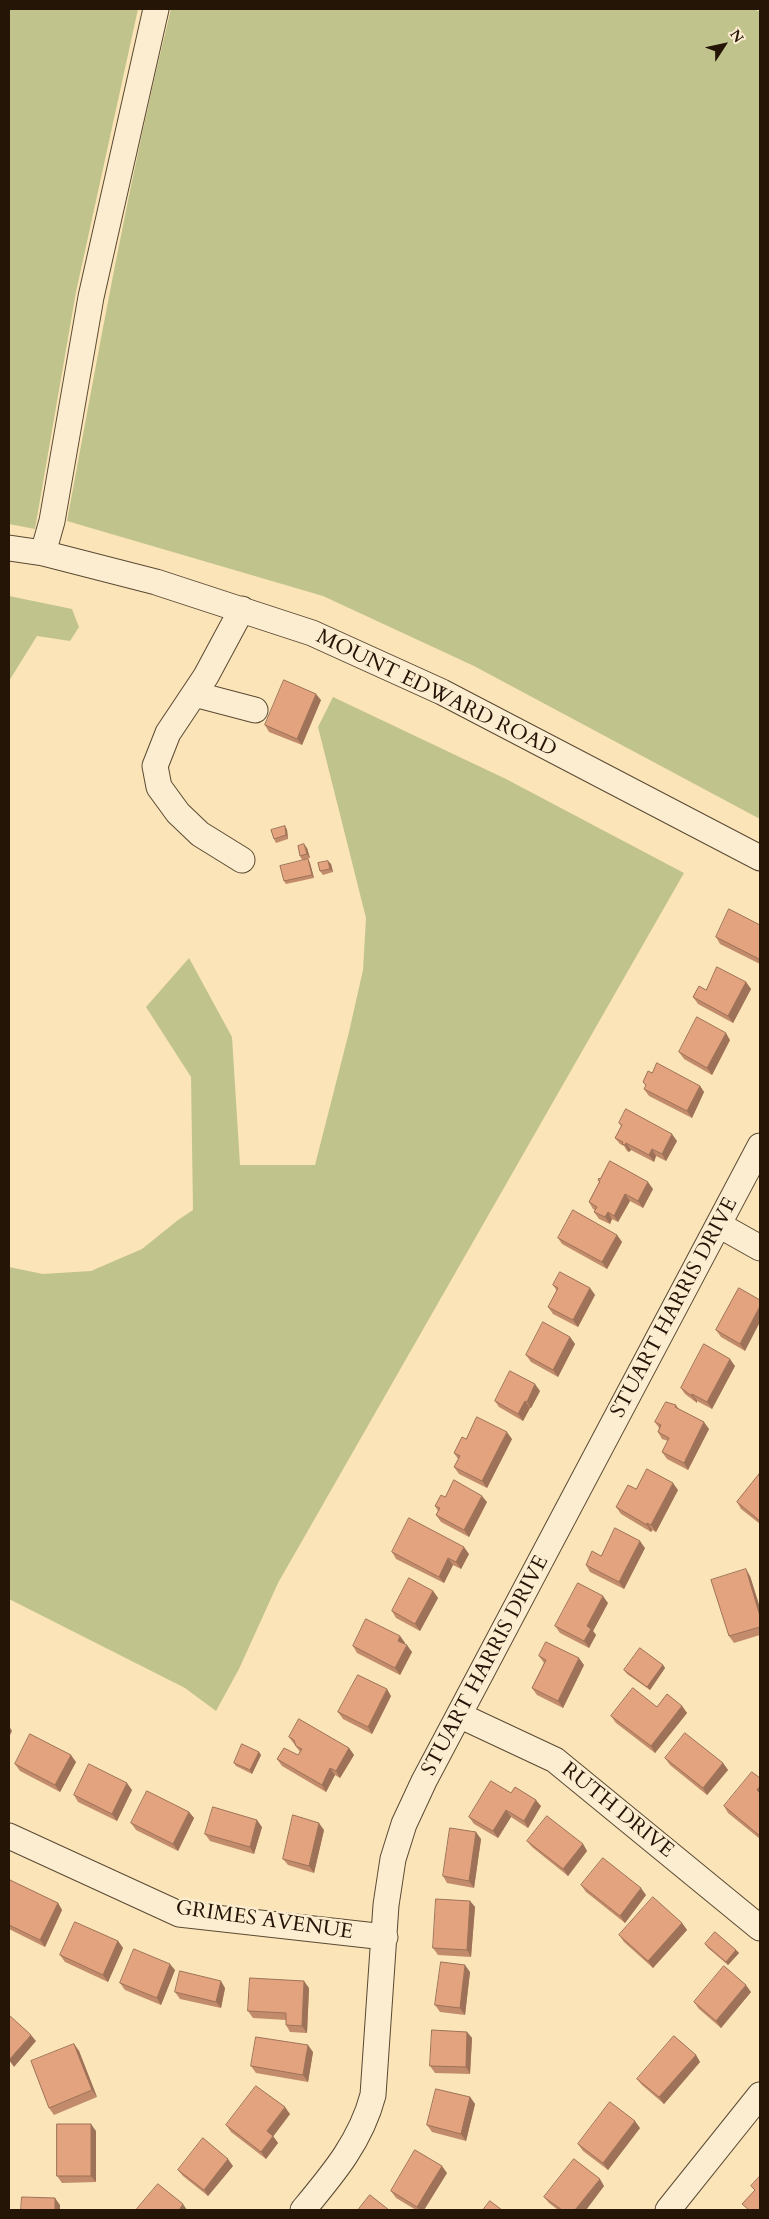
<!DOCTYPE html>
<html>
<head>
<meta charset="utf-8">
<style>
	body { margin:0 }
	#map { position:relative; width:769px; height:2219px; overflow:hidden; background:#fbe4b7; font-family:Cardo,serif }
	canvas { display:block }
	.frame { position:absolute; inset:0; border:10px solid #241507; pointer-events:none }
	.north { position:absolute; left:699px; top:20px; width:50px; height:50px; -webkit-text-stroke:4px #fcedd0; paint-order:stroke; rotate:55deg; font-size:14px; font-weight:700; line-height:20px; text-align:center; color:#241507 }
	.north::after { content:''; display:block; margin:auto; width:18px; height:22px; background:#241507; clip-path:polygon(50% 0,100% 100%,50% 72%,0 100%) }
</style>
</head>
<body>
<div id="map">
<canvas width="769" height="2219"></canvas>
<div class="frame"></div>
<div class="north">N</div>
</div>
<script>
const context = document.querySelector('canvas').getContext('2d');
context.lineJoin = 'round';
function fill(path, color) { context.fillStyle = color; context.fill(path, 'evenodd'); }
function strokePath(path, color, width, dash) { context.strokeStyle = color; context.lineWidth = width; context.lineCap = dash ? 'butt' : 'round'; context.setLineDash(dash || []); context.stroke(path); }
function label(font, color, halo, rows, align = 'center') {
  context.font = font + ' Cardo,serif'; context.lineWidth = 5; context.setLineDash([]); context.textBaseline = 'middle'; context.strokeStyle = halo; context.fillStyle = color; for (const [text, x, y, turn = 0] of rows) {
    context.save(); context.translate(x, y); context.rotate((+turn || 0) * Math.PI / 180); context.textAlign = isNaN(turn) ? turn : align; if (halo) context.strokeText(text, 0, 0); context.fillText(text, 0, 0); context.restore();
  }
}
const green = new Path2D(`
	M 9,9 L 138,9 L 76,292 L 35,529 L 9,524 Z
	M 171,9 L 754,9 L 760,12 L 760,819 L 474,666 L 323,596 L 67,521 C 99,350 129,178 171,9 Z
	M 9,596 L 72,609 L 79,627 L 70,641 L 37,636 L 9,681 Z
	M 333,697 L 506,779 L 684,873 L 278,1583 L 239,1669 L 216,1711 L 185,1688 L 9,1599 L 9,1267 L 43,1274 L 91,1271 L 142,1249 L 178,1220 L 193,1210 L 191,1077 L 146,1007 L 189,958 L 232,1037 L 240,1165 L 315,1165 L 349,1032 L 363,970 L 366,918 L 318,727 Z`);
const minor = new Path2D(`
	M 9,548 L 43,553 L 156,582 L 312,633 L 442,692 L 760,858
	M 43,553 L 52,521 L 91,297 L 156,9
	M 242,609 L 206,676 L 168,733 L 155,766 L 159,787 L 178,813 L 200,834 L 242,860
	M 194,694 L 255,710
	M 719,1225 L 760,1248
	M 461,1716 L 555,1760 L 760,1928
	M 9,1836 L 179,1914 L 385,1937
	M 303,2210 C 333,2174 361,2141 373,2095 L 386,1905 L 393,1859 L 404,1824 L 424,1781 L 760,1146
	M 668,2210 L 760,2095`);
const wall = new Path2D(`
	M 321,700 L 302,745 L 269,732 L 265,725 Z
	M 285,826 L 287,830 L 288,839 L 276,843 L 274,839 Z
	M 307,848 L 310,858 L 302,860 L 300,856 Z
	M 308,859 L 310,863 L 314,878 L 286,884 L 284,881 Z
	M 328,861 L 331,864 L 333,872 L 323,875 L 320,871 Z
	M 760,925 L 760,964 L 720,944 L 716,937 Z
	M 746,982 L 751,989 L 733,1023 L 698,1004 L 693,997 L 706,990 Z
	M 730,1040 L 712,1075 L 684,1059 L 679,1052 Z
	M 652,1073 L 700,1086 L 704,1092 L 692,1118 L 649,1096 L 644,1089 L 646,1086 L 643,1082 Z
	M 619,1123 L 677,1141 L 666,1161 L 656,1156 L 654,1162 L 631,1150 L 629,1152 L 627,1151 L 624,1146 L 620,1144 L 615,1138 L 621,1126 Z
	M 598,1180 L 653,1189 L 643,1208 L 630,1201 L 618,1222 L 612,1219 L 610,1224 L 599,1219 L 594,1212 L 595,1210 L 593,1209 L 589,1202 L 599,1182 Z
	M 617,1235 L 622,1242 L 607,1269 L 562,1244 L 558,1238 Z
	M 553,1285 L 590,1288 L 595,1295 L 578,1327 L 553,1314 L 548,1307 L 557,1291 Z
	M 739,1288 L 745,1351 L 721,1337 L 716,1330 Z
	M 570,1337 L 575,1344 L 558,1377 L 531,1362 L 526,1355 Z
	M 735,1366 L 712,1409 L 697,1401 L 697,1403 L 685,1394 L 681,1388 Z
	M 540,1391 L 531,1408 L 530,1408 L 523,1421 L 499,1407 L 495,1401 Z
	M 676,1405 L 679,1409 L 709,1429 L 688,1470 L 667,1459 L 662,1452 L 668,1441 L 662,1439 L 658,1432 L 659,1428 L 655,1422 Z
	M 512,1439 L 487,1488 L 459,1474 L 454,1467 L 458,1459 L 454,1453 Z
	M 760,1473 L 760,1524 L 741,1509 L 737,1502 Z
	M 636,1489 L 678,1490 L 656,1532 L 652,1530 L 651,1532 L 621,1514 L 616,1507 Z
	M 445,1497 L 487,1502 L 469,1537 L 441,1522 L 436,1515 L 438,1511 L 435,1506 Z
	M 645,1548 L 624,1589 L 590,1572 L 586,1565 L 601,1556 Z
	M 392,1552 L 469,1554 L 461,1569 L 453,1565 L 444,1583 L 396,1559 Z
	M 750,1576 L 760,1608 L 760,1635 L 734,1643 L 729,1636 Z
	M 433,1591 L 438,1598 L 420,1631 L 396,1618 L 392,1611 Z
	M 608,1603 L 593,1631 L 596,1635 L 589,1648 L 560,1633 L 555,1626 Z
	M 400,1636 L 405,1643 L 404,1644 L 412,1652 L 400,1675 L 357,1653 L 353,1646 Z
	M 539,1656 L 584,1665 L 563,1708 L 537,1695 L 532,1688 L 544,1663 Z
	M 663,1665 L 665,1668 L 650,1690 L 627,1674 L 624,1670 Z
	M 391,1696 L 372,1734 L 343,1719 L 338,1712 Z
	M 682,1706 L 687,1713 L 655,1753 L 616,1723 L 611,1716 L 657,1707 Z
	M 289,1737 L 349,1748 L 354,1755 L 340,1778 L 335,1775 L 326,1792 L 282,1766 L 277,1759 L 298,1755 L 300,1752 Z
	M 259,1752 L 261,1755 L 252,1774 L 236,1766 L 234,1763 Z
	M 665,1758 L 723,1763 L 728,1770 L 707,1795 L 670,1765 Z
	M 76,1762 L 60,1792 L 20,1771 L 15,1764 Z
	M 760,1778 L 760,1839 L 728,1813 L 724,1806 Z
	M 132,1790 L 117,1821 L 78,1802 L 74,1795 Z
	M 511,1793 L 541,1806 L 528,1828 L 511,1817 L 498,1838 L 474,1824 L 469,1817 Z
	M 189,1812 L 194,1818 L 178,1851 L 136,1830 L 131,1823 Z
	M 262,1827 L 254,1854 L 210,1841 L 205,1834 Z
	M 324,1830 L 314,1873 L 288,1865 L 283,1859 Z
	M 481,1839 L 474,1888 L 447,1883 L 443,1876 Z
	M 527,1841 L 583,1844 L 587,1851 L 568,1876 L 532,1847 Z
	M 9,1882 L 58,1903 L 62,1910 L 45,1947 L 9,1929 Z
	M 581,1885 L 646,1895 L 625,1923 L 586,1892 Z
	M 470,1901 L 475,1907 L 471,1957 L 438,1955 L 433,1948 Z
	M 682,1923 L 687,1930 L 653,1968 L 624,1942 L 619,1935 Z
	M 118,1941 L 123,1948 L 108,1982 L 65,1962 L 60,1955 Z
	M 705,1944 L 736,1950 L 739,1953 L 728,1965 L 708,1948 Z
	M 175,1970 L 161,2005 L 125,1990 L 120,1983 Z
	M 470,1972 L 465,2015 L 440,2012 L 435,2005 Z
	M 225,1988 L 221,2008 L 180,1999 L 175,1992 Z
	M 309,1988 L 307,2033 L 290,2032 L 286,2025 L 286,2020 L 253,2018 L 248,2011 Z
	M 751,1992 L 721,2028 L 699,2009 L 694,2002 Z
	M 467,2032 L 472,2038 L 470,2074 L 435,2073 L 430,2066 Z
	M 74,2044 L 79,2051 L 97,2097 L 54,2115 L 49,2108 Z
	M 313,2052 L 308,2082 L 256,2073 L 251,2066 Z
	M 696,2055 L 700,2062 L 664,2104 L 642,2085 L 637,2079 Z
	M 470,2097 L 475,2104 L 466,2141 L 432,2132 L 427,2125 Z
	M 290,2114 L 273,2136 L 278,2143 L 266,2159 L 231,2132 L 226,2125 Z
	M 640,2128 L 608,2170 L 583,2151 L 578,2144 Z
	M 96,2131 L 96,2182 L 62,2183 L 57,2176 Z
	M 233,2166 L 208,2196 L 183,2176 L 178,2170 Z
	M 447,2173 L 424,2210 L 416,2210 L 396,2198 L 391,2191 Z
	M 604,2186 L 586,2210 L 558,2210 L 549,2203 L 544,2197 Z`);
const shadedWall = new Path2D(`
	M 316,694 L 321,700 L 302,745 L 297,739 Z
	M 285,826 L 287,830 L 288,839 L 286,835 Z
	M 304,844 L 307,848 L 310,858 L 307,854 Z
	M 308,859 L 310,863 L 314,878 L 312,875 Z
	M 328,861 L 331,864 L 333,872 L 330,869 Z
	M 746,982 L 751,989 L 733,1023 L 728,1016 Z
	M 726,1033 L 730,1040 L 712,1075 L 707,1068 Z
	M 700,1086 L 704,1092 L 692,1118 L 687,1111 Z
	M 672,1134 L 677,1141 L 666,1161 L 662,1154 Z
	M 626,1143 L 631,1150 L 629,1152 L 625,1145 Z
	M 652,1149 L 656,1156 L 654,1162 L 649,1155 Z
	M 648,1182 L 653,1189 L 643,1208 L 638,1201 Z
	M 625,1194 L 630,1201 L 618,1222 L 614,1216 Z
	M 608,1212 L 612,1219 L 610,1224 L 605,1217 Z
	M 617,1235 L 622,1242 L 607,1269 L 602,1262 Z
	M 590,1288 L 595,1295 L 578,1327 L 573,1320 Z
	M 760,1306 L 760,1322 L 745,1351 L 740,1344 Z
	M 570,1337 L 575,1344 L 558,1377 L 553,1370 Z
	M 730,1359 L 735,1366 L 712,1409 L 707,1402 Z
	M 535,1384 L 540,1391 L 531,1408 L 527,1402 Z
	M 692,1394 L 697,1401 L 697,1403 L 692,1396 Z
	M 525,1401 L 530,1408 L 523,1421 L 518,1414 Z
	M 704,1422 L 709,1429 L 688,1470 L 684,1463 Z
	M 507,1432 L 512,1439 L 487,1488 L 482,1481 Z
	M 673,1483 L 678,1490 L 656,1532 L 651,1525 Z
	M 482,1496 L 487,1502 L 469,1537 L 464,1530 Z
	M 647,1523 L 652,1530 L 651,1532 L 647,1525 Z
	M 640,1541 L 645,1548 L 624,1589 L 619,1582 Z
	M 464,1547 L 469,1554 L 461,1569 L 456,1562 Z
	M 448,1558 L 453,1565 L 444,1583 L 439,1577 Z
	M 746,1569 L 750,1576 L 760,1608 L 760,1616 Z
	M 433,1591 L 438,1598 L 420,1631 L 415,1624 Z
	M 603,1596 L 608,1603 L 593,1631 L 596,1635 L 589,1648 L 584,1641 L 587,1626 Z
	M 400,1636 L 405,1643 L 402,1648 L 398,1641 Z
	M 407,1645 L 412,1652 L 400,1675 L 395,1668 Z
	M 579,1658 L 584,1665 L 563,1708 L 558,1701 Z
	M 663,1665 L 665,1668 L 650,1690 L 647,1687 Z
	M 387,1689 L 391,1696 L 372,1734 L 368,1727 Z
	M 682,1706 L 687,1713 L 655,1753 L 651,1746 Z
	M 9,1726 L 12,1731 L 9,1737 Z
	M 349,1748 L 354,1755 L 340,1778 L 336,1771 Z
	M 259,1752 L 261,1755 L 252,1774 L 250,1770 Z
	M 71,1755 L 76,1762 L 60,1792 L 55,1785 Z
	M 723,1763 L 728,1770 L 707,1795 L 703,1788 Z
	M 330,1768 L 335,1775 L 326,1792 L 322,1785 Z
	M 127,1783 L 132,1790 L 117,1821 L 112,1814 Z
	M 760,1786 L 760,1795 L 757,1790 Z
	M 536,1800 L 541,1806 L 528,1828 L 524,1821 Z
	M 506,1810 L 511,1817 L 498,1838 L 493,1831 Z
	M 189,1812 L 194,1818 L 178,1851 L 173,1844 Z
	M 257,1820 L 262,1827 L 254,1854 L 250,1847 Z
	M 319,1823 L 324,1830 L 314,1873 L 309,1866 Z
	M 476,1832 L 481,1839 L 474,1888 L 469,1881 Z
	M 583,1844 L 587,1851 L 568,1876 L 563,1869 Z
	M 641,1888 L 646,1895 L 625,1923 L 620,1916 Z
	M 470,1901 L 475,1907 L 471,1957 L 467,1950 Z
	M 58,1903 L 62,1910 L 45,1947 L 40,1940 Z
	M 682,1923 L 687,1930 L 653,1968 L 648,1961 Z
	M 118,1941 L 123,1948 L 108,1982 L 103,1975 Z
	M 736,1950 L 739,1953 L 728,1965 L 726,1962 Z
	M 170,1964 L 175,1970 L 161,2005 L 157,1998 Z
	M 465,1965 L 470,1972 L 465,2015 L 460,2008 Z
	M 221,1981 L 225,1988 L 221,2008 L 216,2002 Z
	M 304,1981 L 309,1988 L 307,2033 L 302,2026 Z
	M 746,1985 L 751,1992 L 721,2028 L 716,2021 Z
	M 467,2032 L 472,2038 L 470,2074 L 466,2067 Z
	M 31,2035 L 36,2041 L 14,2067 L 9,2060 Z
	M 74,2044 L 79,2051 L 97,2097 L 92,2090 Z
	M 308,2045 L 313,2052 L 308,2082 L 303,2075 Z
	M 696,2055 L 700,2062 L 664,2104 L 659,2097 Z
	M 470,2097 L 475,2104 L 466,2141 L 461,2134 Z
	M 285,2107 L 290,2114 L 272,2138 L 267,2131 Z
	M 635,2121 L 640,2128 L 608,2170 L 603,2163 Z
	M 91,2124 L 96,2131 L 96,2182 L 91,2176 Z
	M 273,2136 L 278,2143 L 266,2159 L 261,2152 Z
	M 228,2159 L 233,2166 L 208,2196 L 204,2190 Z
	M 442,2166 L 447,2173 L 424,2210 L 419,2210 L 417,2207 Z
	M 600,2179 L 604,2186 L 586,2210 L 575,2210 Z
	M 55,2198 L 60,2205 L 60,2210 L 55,2210 Z
	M 183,2204 L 187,2210 L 179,2210 Z`);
const building = new Path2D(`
	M 284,680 L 316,694 L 297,739 L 265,725 Z
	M 285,826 L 286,835 L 274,839 L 271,830 Z
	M 304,844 L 307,854 L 300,856 L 298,846 Z
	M 308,859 L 312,875 L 284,881 L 280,866 Z
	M 328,861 L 330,869 L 320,871 L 318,863 Z
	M 729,909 L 760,925 L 760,957 L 759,959 L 716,937 Z
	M 717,967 L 746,982 L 728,1016 L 693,997 L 699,986 L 706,990 Z
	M 697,1017 L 726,1033 L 707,1068 L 679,1052 Z
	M 657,1063 L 700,1086 L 687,1111 L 644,1089 L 646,1085 L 643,1082 L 648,1071 L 652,1073 Z
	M 626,1109 L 672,1134 L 662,1154 L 652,1149 L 649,1155 L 626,1143 L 625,1145 L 622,1144 L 623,1142 L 615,1138 L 622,1125 L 619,1123 Z
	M 610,1161 L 648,1182 L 638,1201 L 625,1194 L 614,1216 L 608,1212 L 605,1217 L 594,1212 L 597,1207 L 589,1202 L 600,1181 L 598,1180 L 599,1178 L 600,1179 Z
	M 573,1210 L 617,1235 L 602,1262 L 558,1238 Z
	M 560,1272 L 590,1288 L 573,1320 L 548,1307 L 558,1288 L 553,1285 Z
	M 739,1288 L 760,1300 L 760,1306 L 740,1344 L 716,1330 Z
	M 543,1322 L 570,1337 L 553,1370 L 526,1355 Z
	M 704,1344 L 730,1359 L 707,1402 L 692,1394 L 692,1396 L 681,1388 Z
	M 510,1371 L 535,1384 L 527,1402 L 525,1401 L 518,1414 L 495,1401 Z
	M 666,1402 L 676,1405 L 675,1407 L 704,1422 L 684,1463 L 662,1452 L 669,1438 L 658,1432 L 661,1425 L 655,1422 Z
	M 477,1417 L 507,1432 L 482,1481 L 454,1467 L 460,1456 L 454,1453 L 462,1437 L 466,1439 Z
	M 647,1469 L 673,1483 L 651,1525 L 647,1523 L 647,1525 L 616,1507 L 628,1485 L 636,1489 Z
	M 760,1473 L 760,1521 L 737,1502 Z
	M 454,1480 L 482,1496 L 464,1530 L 436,1515 L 440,1508 L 435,1506 L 441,1495 L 445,1497 Z
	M 409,1518 L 464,1547 L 456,1562 L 448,1558 L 439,1577 L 392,1552 Z
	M 615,1528 L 640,1541 L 619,1582 L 586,1565 L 592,1551 L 601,1556 Z
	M 746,1569 L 760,1616 L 760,1627 L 729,1636 L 711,1580 Z
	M 409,1578 L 433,1591 L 415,1624 L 392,1611 Z
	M 578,1583 L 603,1596 L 587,1626 L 591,1629 L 584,1641 L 555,1626 Z
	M 366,1619 L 400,1636 L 398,1641 L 407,1645 L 395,1668 L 353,1646 Z
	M 546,1642 L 579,1658 L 558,1701 L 532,1688 L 546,1660 L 539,1656 Z
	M 640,1648 L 663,1665 L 647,1687 L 624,1670 Z
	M 358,1675 L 387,1689 L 368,1727 L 338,1712 Z
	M 633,1688 L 657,1707 L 667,1694 L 682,1706 L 651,1746 L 611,1716 Z
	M 299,1719 L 349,1748 L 336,1771 L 330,1768 L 322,1785 L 277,1759 L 284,1748 L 298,1755 L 302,1749 L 296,1746 L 294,1740 L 289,1737 Z
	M 685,1733 L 723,1763 L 703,1788 L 665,1758 Z
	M 30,1734 L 71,1755 L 55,1785 L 15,1764 Z
	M 242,1744 L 259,1752 L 250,1770 L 234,1763 Z
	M 89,1764 L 127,1783 L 112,1814 L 74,1795 Z
	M 752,1772 L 760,1778 L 760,1786 L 757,1790 L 760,1793 L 760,1836 L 724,1806 Z
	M 491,1781 L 511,1793 L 515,1787 L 536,1800 L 524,1821 L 506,1810 L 493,1831 L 469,1817 Z
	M 147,1791 L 189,1812 L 173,1844 L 131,1823 Z
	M 213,1807 L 257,1820 L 250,1847 L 205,1834 Z
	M 293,1815 L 319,1823 L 309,1866 L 283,1859 Z
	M 547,1816 L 583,1844 L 563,1869 L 527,1841 Z
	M 450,1828 L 476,1832 L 469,1881 L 443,1876 Z
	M 603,1858 L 641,1888 L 620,1916 L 581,1885 Z
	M 10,1880 L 58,1903 L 40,1940 L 9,1925 L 9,1882 Z
	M 653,1897 L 682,1923 L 648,1961 L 619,1935 Z
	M 436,1899 L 470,1901 L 467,1950 L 433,1948 Z
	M 75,1922 L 118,1941 L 103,1975 L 60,1955 Z
	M 715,1932 L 736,1950 L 726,1962 L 705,1944 Z
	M 134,1949 L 170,1964 L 157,1998 L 120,1983 Z
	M 441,1962 L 465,1965 L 460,2008 L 435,2005 Z
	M 724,1966 L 746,1985 L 716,2021 L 694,2002 Z
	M 180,1971 L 221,1981 L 216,2002 L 175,1992 Z
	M 250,1978 L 304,1981 L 302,2026 L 286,2025 L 286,2013 L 248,2011 Z
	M 9,2015 L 31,2035 L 9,2060 Z
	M 432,2030 L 467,2032 L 466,2067 L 430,2066 Z
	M 674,2036 L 696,2055 L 659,2097 L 637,2079 Z
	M 256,2037 L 308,2045 L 303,2075 L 251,2066 Z
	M 74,2044 L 92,2090 L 49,2108 L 31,2061 Z
	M 256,2086 L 285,2107 L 267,2131 L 273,2136 L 261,2152 L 226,2125 Z
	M 436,2089 L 470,2097 L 461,2134 L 427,2125 Z
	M 610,2102 L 635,2121 L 603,2163 L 578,2144 Z
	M 57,2124 L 91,2124 L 91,2176 L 57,2176 Z
	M 203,2138 L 228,2159 L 204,2190 L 178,2170 Z
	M 415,2150 L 442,2166 L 417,2207 L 391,2191 Z
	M 574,2159 L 600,2179 L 575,2210 L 562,2210 L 544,2197 Z
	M 760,2176 L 760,2210 L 749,2210 L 742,2204 L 755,2190 L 751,2186 Z
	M 158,2184 L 183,2204 L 179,2210 L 136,2210 Z
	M 370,2195 L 389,2210 L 358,2210 Z
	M 22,2197 L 55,2198 L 55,2210 L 21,2210 Z
	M 490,2201 L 502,2210 L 483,2210 Z`);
const streetNames = [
	["MOUNT EDWARD ROAD",436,694,26],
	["STUART HARRIS DRIVE",675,1308,-62],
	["STUART HARRIS DRIVE",486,1666,-62],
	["RUTH DRIVE",617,1811,39],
	["GRIMES AVENUE",264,1921,8]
];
fill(green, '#c1c38c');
strokePath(minor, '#5a4933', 27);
strokePath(minor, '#fcedd0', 25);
fill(wall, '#c28c6c');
fill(shadedWall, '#9e7258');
fill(building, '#e2a37e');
strokePath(building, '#9e7258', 1);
label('21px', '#241507', '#fcedd0', streetNames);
</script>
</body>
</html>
